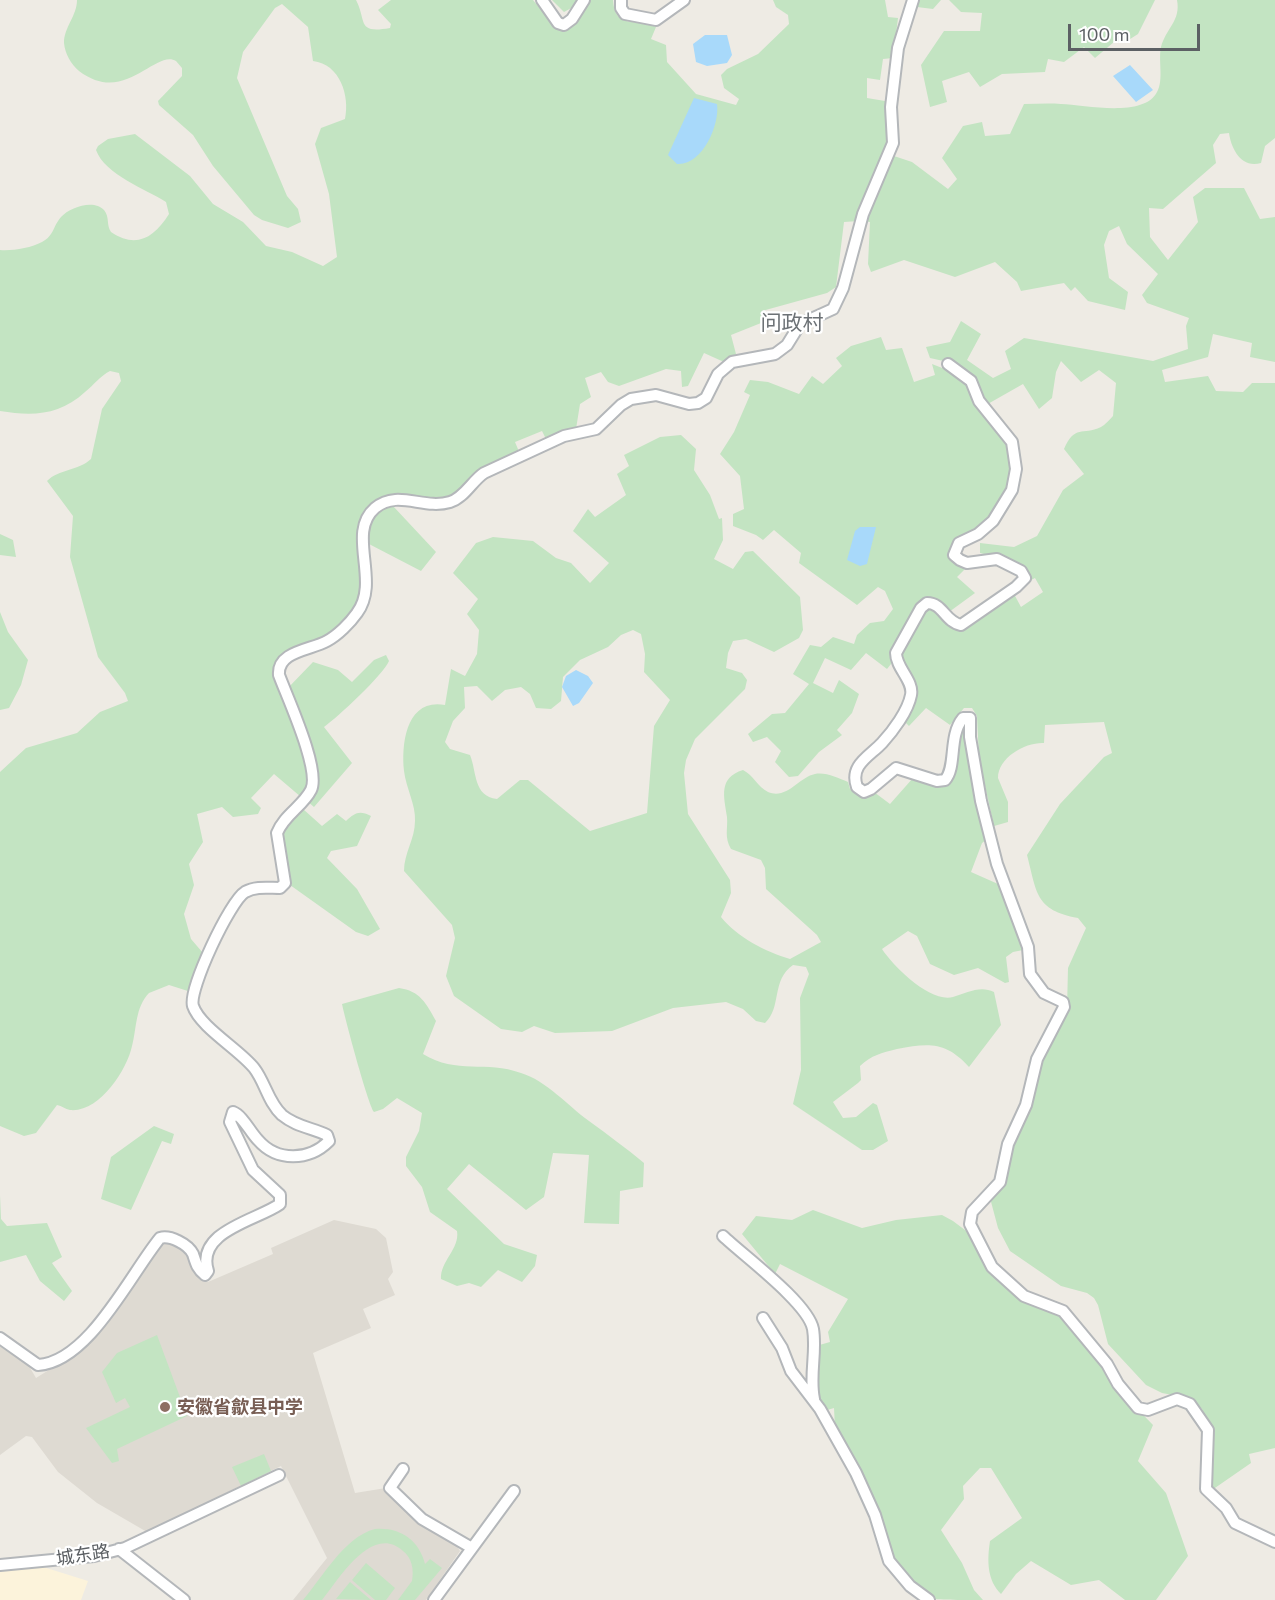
<!DOCTYPE html>
<html>
<head>
<meta charset="utf-8">
<style>
	body { margin:0 }
	#map { position:relative; width:1275px; height:1600px; overflow:hidden; background:#eeebe4; font-family:Commissioner,sans-serif }
	canvas { display:block }
	.scale { position:absolute; left:1068px; top:24px; width:132px; height:27px; box-sizing:border-box; border:3px solid #5c6064; border-top:0; padding-left:8px; font-size:18px; line-height:21px; white-space:nowrap; color:#5c6064; -webkit-text-stroke:4px #fff; paint-order:stroke }
</style>
</head>
<body>
<div id="map">
<canvas width="1275" height="1600"></canvas>
<div class="scale">100 m</div>
</div>
<script>
const context = document.querySelector('canvas').getContext('2d');
context.lineJoin = 'round';
function fill(path, color) { context.fillStyle = color; context.fill(path, 'evenodd'); }
function strokePath(path, color, width, dash) { context.strokeStyle = color; context.lineWidth = width; context.lineCap = dash ? 'butt' : 'round'; context.setLineDash(dash || []); context.stroke(path); }
function label(font, color, halo, rows, align = 'center') {
  context.font = font + ' Commissioner,"Noto Sans SC",sans-serif'; context.lineWidth = 4.5; context.setLineDash([]); context.textBaseline = 'middle'; context.strokeStyle = halo; context.fillStyle = color; for (const [text, x, y, turn = 0] of rows) {
    context.save(); context.translate(x, y); context.rotate((+turn || 0) * Math.PI / 180); context.textAlign = isNaN(turn) ? turn : align; if (halo) context.strokeText(text, 0, 0); context.fillText(text, 0, 0); context.restore();
  }
}
const commercial = new Path2D(`
	M 37,1565 L 88,1581 L 81,1600 L 0,1600 L 0,1569 Z`);
const education = new Path2D(`
	M 334,1220 L 376,1229 L 386,1238 L 393,1272 L 388,1279 L 395,1295 L 363,1309 L 371,1328 L 313,1353 L 355,1493 L 386,1488 L 415,1521 L 455,1543 L 460,1551 L 426,1600 L 293,1600 L 327,1558 L 281,1466 L 147,1532 L 97,1503 L 58,1472 L 32,1437 L 26,1436 L 0,1455 L 0,1346 L 29,1366 L 36,1378 L 76,1353 L 163,1240 L 169,1240 L 190,1253 L 191,1266 L 208,1282 L 273,1254 L 271,1248 Z`);
const green = new Path2D(`
	M 77,0 L 356,0 C 367,21 356,34 390,28 L 391,24 L 378,10 L 391,0 L 533,0 L 551,22 L 567,29 L 577,22 L 589,0 L 613,0 C 615,31 637,17 656,27 L 651,39 L 666,45 L 667,62 L 696,94 L 736,105 L 739,99 L 724,88 L 721,75 L 727,69 L 758,54 L 789,24 L 788,15 L 776,7 L 773,0 L 885,0 L 888,17 L 898,18 L 893,58 L 883,59 L 880,80 L 867,78 L 867,98 L 885,101 L 890,131 L 886,153 L 859,221 L 844,222 L 836,287 L 827,293 L 762,311 L 766,321 L 731,335 L 736,354 L 724,362 L 704,353 L 688,386 L 682,387 L 681,371 L 666,369 L 619,386 L 608,382 L 601,372 L 585,378 L 591,397 L 580,404 L 576,429 L 546,439 L 542,431 L 515,442 L 520,454 L 487,468 L 463,498 L 401,502 L 393,506 L 436,552 L 421,571 L 369,544 C 364,556 371,563 370,575 C 362,624 318,641 279,661 L 286,705 L 309,771 L 310,784 L 301,797 L 274,774 L 251,798 L 261,808 L 258,814 L 233,817 L 222,807 L 197,814 L 203,842 L 189,864 L 194,885 L 184,914 L 191,939 L 203,953 L 191,992 L 169,985 L 149,993 C 135,1008 137,1027 132,1046 C 127,1070 99,1113 70,1110 C 65,1109 62,1106 57,1105 L 36,1133 L 24,1136 L 0,1126 L 0,772 L 26,748 L 77,733 L 100,712 L 128,701 L 125,693 L 98,657 L 70,557 L 73,516 L 47,481 C 59,469 78,471 91,459 L 102,409 L 121,381 L 119,373 L 110,371 C 100,376 94,385 85,392 C 59,416 32,416 0,411 L 0,250 C 12,251 31,248 42,242 C 54,236 53,226 61,217 C 70,207 94,199 104,210 C 110,217 106,225 111,232 C 136,249 154,238 169,214 L 166,202 C 146,189 105,175 96,150 L 98,146 L 108,139 L 135,134 L 190,176 L 213,204 L 243,222 L 266,246 L 292,252 L 323,266 L 337,257 L 329,194 L 315,144 L 321,128 L 345,119 C 350,96 340,64 313,61 L 308,27 L 282,4 L 275,8 L 243,52 L 237,78 L 287,196 L 298,209 L 301,222 L 288,228 L 262,220 L 254,215 L 213,166 L 193,135 L 159,105 L 158,101 L 182,76 L 182,68 L 176,61 C 155,49 125,106 79,71 C 71,64 65,54 64,43 C 64,27 77,16 77,0 Z
	M 552,0 L 578,0 L 575,6 L 564,12 Z
	M 918,0 L 941,0 L 933,9 L 917,7 Z
	M 949,0 L 1155,0 L 1138,34 L 1127,41 L 1114,42 L 1095,58 L 1084,47 L 1064,62 L 1048,59 L 1045,72 L 1002,74 L 980,87 L 969,72 L 942,81 L 947,102 L 930,107 L 921,65 L 944,31 L 980,31 L 982,13 L 961,12 Z
	M 1177,0 L 1275,0 L 1275,138 L 1265,146 L 1261,163 C 1241,169 1231,148 1229,133 L 1220,134 L 1213,145 L 1216,163 L 1163,209 L 1149,208 L 1150,237 L 1168,260 L 1198,222 L 1193,197 L 1205,188 L 1244,188 L 1260,219 L 1275,217 L 1275,362 L 1250,357 L 1252,343 L 1213,334 L 1208,357 L 1162,370 L 1165,382 L 1208,376 L 1216,391 L 1243,392 L 1252,383 L 1275,383 L 1275,1448 L 1249,1454 L 1251,1463 L 1212,1490 L 1210,1487 L 1213,1433 L 1202,1409 L 1188,1398 L 1162,1393 L 1146,1385 L 1108,1344 L 1098,1305 L 1094,1298 L 1087,1293 L 1061,1286 L 1010,1251 L 998,1228 L 990,1198 L 1027,1116 L 1035,1073 L 1067,1009 L 1068,968 L 1086,928 L 1078,918 C 1035,910 1037,893 1027,855 L 1060,804 L 1104,757 L 1112,753 L 1104,722 L 1045,725 L 1044,743 C 1026,742 998,757 998,778 L 1008,802 L 1008,822 L 994,826 L 979,759 L 977,716 L 972,708 L 964,708 L 950,725 L 926,708 L 909,726 L 903,720 L 917,686 L 901,657 L 901,651 L 927,608 C 941,608 943,626 957,628 L 1014,594 L 1021,607 L 1043,592 L 1035,578 L 1029,581 L 1003,559 L 980,553 L 980,543 L 1014,547 L 1037,536 L 1063,490 L 1084,474 L 1064,449 C 1075,424 1082,436 1101,427 C 1105,425 1109,420 1113,416 L 1116,383 L 1099,370 L 1081,382 L 1061,361 L 1056,372 L 1052,398 L 1039,409 L 1023,384 L 986,405 L 948,362 L 930,358 L 926,347 L 950,342 L 961,321 L 981,334 L 967,360 L 993,378 L 1011,369 L 1005,351 L 1024,338 L 1153,361 L 1188,349 L 1186,326 L 1189,318 L 1147,303 L 1142,295 L 1158,274 L 1127,244 L 1119,226 L 1109,231 L 1104,245 L 1109,278 L 1128,292 L 1125,310 L 1088,301 L 1075,287 L 1071,291 L 1064,283 L 1021,291 L 1017,282 L 995,262 L 955,277 L 904,260 L 871,272 L 868,264 L 870,222 L 863,221 L 891,155 L 912,162 L 948,189 L 957,179 L 942,158 L 963,126 L 982,122 L 985,136 L 1010,134 L 1024,104 C 1036,104 1048,103 1061,104 C 1085,105 1144,118 1157,92 C 1164,80 1158,60 1161,47 C 1166,28 1181,21 1177,0 Z
	M 881,337 L 886,350 L 902,348 L 914,382 L 935,375 L 932,364 L 960,375 L 1010,444 L 1010,481 L 995,511 L 976,531 L 953,542 L 950,552 L 966,568 L 957,577 L 975,593 L 949,612 L 936,598 L 926,599 L 919,605 L 892,648 L 891,664 L 887,669 L 866,653 L 851,670 L 825,658 L 813,683 L 833,693 L 839,680 L 859,694 L 852,713 L 837,730 L 842,735 L 819,752 L 798,776 L 789,777 L 775,762 L 781,751 L 767,737 L 753,742 L 748,734 L 772,714 L 785,713 L 809,684 L 793,674 L 810,645 L 821,647 L 833,637 L 854,644 L 857,635 L 870,623 L 884,621 L 893,609 L 885,591 L 878,587 L 857,605 L 799,563 L 801,553 L 774,530 L 763,540 L 756,535 L 733,526 L 733,514 L 744,509 L 740,476 L 720,454 L 734,432 L 750,395 L 744,392 L 750,380 L 768,382 L 799,394 L 812,376 L 823,384 L 842,366 L 836,358 L 851,346 Z
	M 681,435 L 696,449 L 694,470 L 710,495 L 719,519 L 722,518 L 723,540 L 714,559 L 733,569 L 745,552 L 753,551 L 800,597 L 803,630 L 799,638 L 774,652 L 746,639 L 733,641 L 728,653 L 726,668 L 742,673 L 747,680 L 745,689 L 695,739 L 686,760 L 684,773 L 688,814 L 730,880 L 731,893 L 721,917 C 737,937 766,952 790,959 L 821,942 L 817,935 L 766,889 L 765,868 L 761,860 L 731,849 C 724,837 728,829 727,817 C 724,796 718,778 743,770 C 753,775 758,787 768,792 C 787,800 799,777 815,774 C 826,772 838,778 848,782 L 850,789 L 859,796 L 874,792 L 890,804 L 913,778 L 947,781 L 963,726 L 966,723 L 986,840 L 982,843 L 971,872 L 998,884 L 1023,940 L 1023,950 L 1013,952 L 1006,957 L 1009,982 L 1005,983 L 978,968 L 954,975 L 930,964 L 917,936 L 908,931 L 882,949 C 893,966 930,1003 953,997 C 967,993 980,985 994,992 L 1001,1025 L 969,1067 C 946,1041 928,1043 897,1049 C 881,1053 872,1055 860,1066 L 861,1080 L 858,1083 L 833,1102 L 843,1118 L 856,1117 L 873,1103 L 877,1105 L 888,1141 L 873,1150 L 862,1150 L 793,1104 L 801,1070 L 800,998 L 809,974 L 806,967 L 793,965 C 771,980 782,1008 765,1023 L 756,1021 L 743,1009 L 726,1002 L 673,1008 L 612,1031 L 555,1033 L 534,1026 L 522,1032 L 501,1029 L 454,996 L 446,976 L 455,938 L 452,925 L 404,871 C 404,853 415,839 415,821 C 416,805 406,788 404,771 C 401,742 407,698 445,705 L 451,669 L 465,676 L 477,654 L 479,630 L 467,614 L 478,599 L 453,573 L 476,543 L 493,537 L 533,541 L 556,558 L 571,563 L 590,583 L 609,563 L 573,531 L 588,509 L 595,517 L 626,495 L 617,474 L 629,466 L 624,455 L 660,437 ZM 633,630 L 641,634 L 645,654 L 644,672 L 670,700 L 654,726 L 647,813 L 590,831 L 528,780 L 520,780 L 497,799 C 473,796 477,772 470,755 L 450,749 L 445,742 L 453,721 L 465,708 L 464,687 L 477,686 L 492,701 L 505,690 L 521,687 L 530,694 L 536,708 L 551,709 L 561,701 L 563,677 L 580,660 L 608,647 L 621,635 Z
	M 0,534 L 13,540 L 16,557 L 0,555 Z
	M 0,612 L 8,632 L 28,660 L 21,685 L 9,708 L 0,710 Z
	M 386,655 L 389,661 C 383,675 338,717 324,727 L 352,763 L 314,807 L 307,801 L 318,784 L 317,771 L 286,690 L 313,662 L 338,670 L 352,682 L 374,660 Z
	M 303,809 L 322,826 L 337,814 L 346,821 C 355,813 359,810 371,816 L 357,846 L 331,851 L 327,858 L 357,889 L 380,929 L 368,936 L 356,932 L 290,885 L 282,834 Z
	M 399,988 C 420,991 426,1003 436,1021 L 423,1054 C 457,1075 486,1060 521,1073 C 547,1081 568,1106 589,1121 C 608,1135 626,1148 644,1163 L 643,1187 L 620,1191 L 619,1224 L 584,1223 L 589,1155 L 553,1153 L 544,1197 L 526,1210 L 469,1164 L 447,1189 L 504,1244 L 537,1255 L 535,1266 L 522,1282 L 498,1270 L 481,1287 L 469,1283 L 457,1286 L 441,1279 C 440,1261 460,1249 457,1231 L 430,1212 L 422,1187 L 406,1166 L 406,1157 L 419,1131 L 422,1113 L 397,1098 L 383,1109 L 374,1112 C 368,1104 345,1019 342,1004 Z
	M 154,1126 L 174,1134 L 171,1144 L 162,1141 L 131,1210 L 101,1199 L 111,1157 Z
	M 0,1195 L 1,1219 L 7,1226 L 47,1223 L 62,1257 L 52,1263 L 72,1291 L 64,1301 L 40,1281 L 26,1255 L 0,1262 Z
	M 813,1210 L 862,1228 L 896,1220 L 942,1215 L 953,1221 L 973,1236 L 1028,1303 L 1058,1312 L 1104,1364 L 1116,1387 L 1153,1425 L 1138,1461 L 1166,1493 L 1188,1556 L 1156,1600 L 1125,1600 L 1099,1580 L 1071,1585 L 1031,1561 L 1016,1574 L 1001,1594 C 987,1580 987,1561 990,1541 L 1022,1518 L 991,1468 L 980,1468 L 963,1486 L 964,1499 L 941,1530 L 962,1563 L 974,1590 L 983,1600 C 970,1600 944,1600 933,1599 C 885,1575 856,1475 835,1428 L 834,1408 L 824,1411 L 816,1398 L 816,1346 L 830,1342 L 828,1332 L 848,1299 L 780,1264 L 775,1274 L 742,1234 L 756,1216 L 792,1220 Z
	M 157,1335 L 187,1416 L 117,1449 L 119,1461 L 112,1463 L 86,1428 L 130,1407 L 125,1398 L 116,1403 L 102,1372 L 117,1353 Z
	M 264,1454 L 271,1471 L 241,1486 L 232,1467 Z
	M 375,1529 C 400,1527 419,1540 425,1564 L 430,1559 L 442,1568 L 415,1600 L 398,1600 L 412,1581 C 414,1569 412,1558 403,1551 C 372,1523 339,1579 322,1600 L 303,1600 C 323,1577 344,1537 375,1529 Z
	M 366,1563 L 395,1588 L 386,1600 L 375,1600 L 352,1580 Z
	M 350,1582 L 371,1600 L 336,1599 Z`);
const water = new Path2D(`
	M 705,35 L 727,35 L 732,55 L 727,63 L 707,66 L 696,62 L 693,44 Z
	M 1130,65 L 1153,90 L 1136,102 L 1113,76 Z
	M 694,98 L 717,104 C 720,125 702,166 677,164 L 668,155 Z
	M 860,527 L 876,527 L 867,564 L 860,566 L 847,560 L 855,531 Z
	M 576,670 L 588,676 L 593,683 L 579,703 L 573,706 L 562,687 L 566,676 Z`);
const street = new Path2D(`
	M 542,0 L 558,23 L 564,25 L 572,19 L 584,0
	M 621,0 L 621,8 L 625,14 L 656,20 L 684,0
	M 948,364 L 971,381 L 979,401 L 1012,442 L 1016,469 L 1012,490 L 993,521 L 978,534 L 959,543 L 954,555 L 960,560 L 967,563 L 997,559 L 1021,571 L 1025,578 L 1016,587 L 961,625 C 945,622 943,603 927,603 L 921,608 L 896,653 C 896,668 914,681 911,695 C 908,711 893,731 882,743 C 870,756 849,765 857,787 L 864,792 L 871,789 L 896,768 L 937,781 L 945,780 C 957,767 948,736 963,718 L 970,718 L 970,737 L 981,801 L 997,864 L 1028,947 L 1030,974 L 1044,993 L 1063,1002 L 1064,1007 L 1037,1059 L 1026,1105 L 1008,1144 L 1000,1182 L 972,1212 L 970,1224 L 992,1267 L 1024,1296 L 1063,1311 L 1107,1364 L 1118,1384 L 1138,1408 L 1148,1410 L 1177,1399 L 1190,1404 L 1208,1430 L 1206,1489 L 1226,1508 L 1235,1523 L 1275,1542
	M 723,1236 C 744,1256 808,1303 813,1329 C 817,1352 809,1376 814,1399
	M 763,1318 L 782,1348 L 791,1371 L 820,1409 L 856,1473 L 875,1515 L 889,1561 L 910,1586 L 929,1600
	M 0,1338 L 38,1365 C 89,1362 131,1273 160,1238 C 170,1235 188,1244 193,1254 C 196,1263 197,1269 205,1275 L 208,1271 C 195,1231 258,1220 280,1204 L 280,1195 L 253,1170 L 230,1122 L 233,1112 C 243,1116 250,1132 258,1140 C 277,1162 309,1161 329,1141 L 327,1135 C 312,1128 295,1126 282,1115 C 268,1102 265,1082 254,1068 C 240,1050 200,1027 193,1006 C 188,990 230,901 245,892 C 256,886 268,888 280,888 L 285,883 L 277,833 C 284,815 303,806 311,790 C 321,770 287,697 279,675 C 277,651 311,650 327,641 C 338,635 350,623 357,613 C 381,581 346,533 375,508 C 398,489 423,510 450,502 C 464,498 472,481 484,473 L 564,436 L 596,429 L 621,405 L 631,399 L 656,395 L 689,404 L 698,403 L 706,398 L 718,374 L 732,362 L 775,354 L 787,345 L 800,324 L 833,309 L 843,288 L 863,214 L 893,143 L 891,107 L 898,48 L 913,0
	M 403,1469 L 390,1488 L 422,1519 L 472,1548
	M 119,1549 L 184,1600
	M 0,1565 L 94,1556 L 125,1548 L 279,1475
	M 434,1600 L 514,1491`);
const markers = [
	[165,1407,6,"#8d6e63"]
];
const educationNames = [
	["安徽省歙县中学",177,1407]
];
const streetNames = [
	["城东路",83,1555,-9]
];
const quarterNames = [
	["问政村",792,323]
];
fill(commercial, '#fcf3db');
fill(education, '#dedad2');
fill(green, '#c3e4c2');
fill(water, '#a8d9fa');
strokePath(street, '#b4b7ba', 14);
strokePath(street, '#fff', 10);
for (const [x, y, r, color] of markers) { const dot = new Path2D(); dot.arc(x, y, r, 0, 2 * Math.PI); context.fillStyle = color; context.fill(dot); strokePath(dot, '#fff', 2); }
label('bold 18px', '#785e54', '#fff', educationNames, 'left');
label('18px', '#5c6064', '#fff', streetNames);
label('21px', '#6d7276', '#fff', quarterNames);
</script>
</body>
</html>
